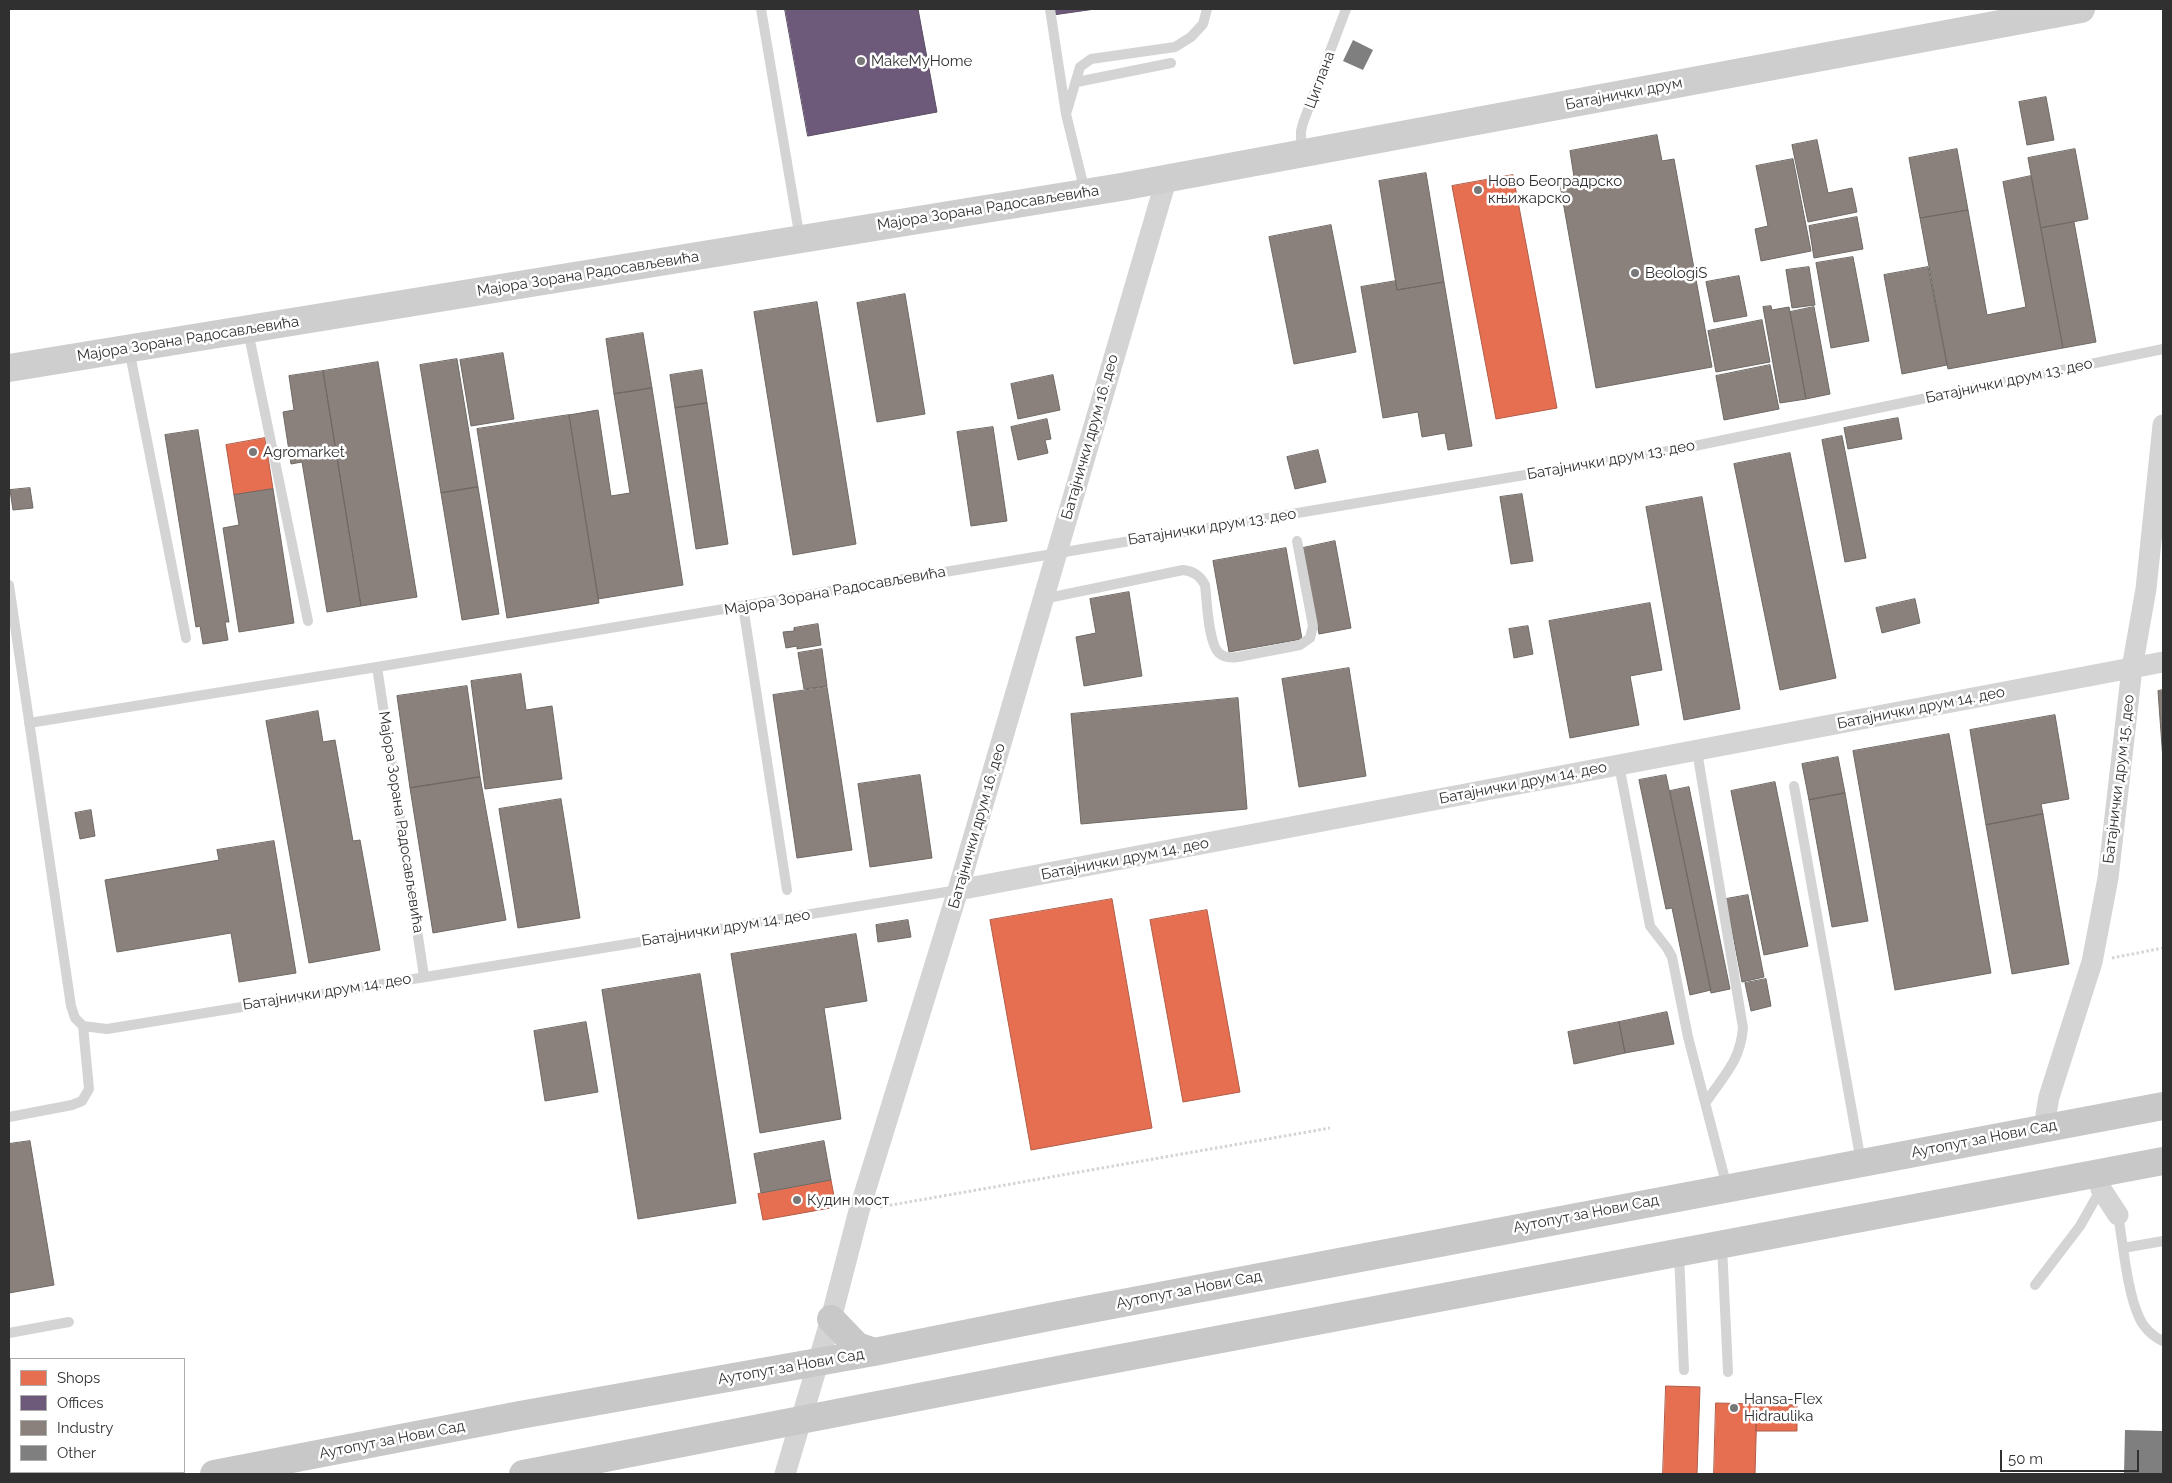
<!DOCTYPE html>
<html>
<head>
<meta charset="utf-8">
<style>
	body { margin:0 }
	#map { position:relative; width:2172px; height:1483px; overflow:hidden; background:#fff; font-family:Raleway,sans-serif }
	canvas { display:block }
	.frame { position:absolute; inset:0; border:10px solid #303030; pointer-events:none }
	.legend { position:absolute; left:10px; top:1358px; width:175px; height:115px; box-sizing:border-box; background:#fff; border:1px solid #acacac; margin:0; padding:6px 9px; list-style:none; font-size:15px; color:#303030 }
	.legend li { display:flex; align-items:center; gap:10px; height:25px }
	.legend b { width:25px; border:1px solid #acacac }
	.scale { position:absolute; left:2000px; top:1450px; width:139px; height:22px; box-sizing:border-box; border:2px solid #303030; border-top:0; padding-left:6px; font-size:15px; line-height:18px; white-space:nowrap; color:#303030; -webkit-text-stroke:4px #fff; paint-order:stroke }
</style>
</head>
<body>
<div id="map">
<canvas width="2172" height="1483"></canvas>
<div class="frame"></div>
<ul class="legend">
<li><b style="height:14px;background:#e76f51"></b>Shops</li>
<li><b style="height:14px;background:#6d597a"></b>Offices</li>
<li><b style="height:14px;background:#8a817c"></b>Industry</li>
<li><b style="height:14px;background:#7f7f7f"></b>Other</li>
</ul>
<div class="scale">50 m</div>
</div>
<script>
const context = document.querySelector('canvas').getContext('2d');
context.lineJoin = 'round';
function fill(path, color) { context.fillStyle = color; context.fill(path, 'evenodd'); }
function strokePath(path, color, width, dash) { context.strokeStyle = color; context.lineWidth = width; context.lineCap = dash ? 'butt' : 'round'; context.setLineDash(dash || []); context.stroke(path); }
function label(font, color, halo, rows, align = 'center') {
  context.font = font + ' Raleway,sans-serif'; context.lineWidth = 5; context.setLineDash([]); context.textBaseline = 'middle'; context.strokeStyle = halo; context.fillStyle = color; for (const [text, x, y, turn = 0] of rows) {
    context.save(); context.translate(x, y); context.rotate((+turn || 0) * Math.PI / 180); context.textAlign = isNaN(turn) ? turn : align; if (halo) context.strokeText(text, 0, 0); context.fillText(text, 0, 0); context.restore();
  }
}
const shops = new Path2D(`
	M 1513,175 L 1557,408 L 1496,419 L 1452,186 Z
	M 265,438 L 273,489 L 234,495 L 226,445 Z
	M 1112,899 L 1152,1128 L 1031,1150 L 990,920 Z
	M 1207,910 L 1240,1092 L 1183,1102 L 1150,920 Z
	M 831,1180 L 836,1207 L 763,1220 L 758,1194 Z
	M 1666,1386 L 1700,1387 L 1697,1474 L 1663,1474 Z
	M 1716,1403 L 1757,1404 L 1755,1474 L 1714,1474 Z
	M 1757,1404 L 1797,1405 L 1797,1431 L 1756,1431 Z`);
const offices = new Path2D(`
	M 785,9 L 918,9 L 937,112 L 808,136 Z
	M 1053,9 L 1095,9 L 1053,15 Z`);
const industry = new Path2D(`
	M 2046,97 L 2054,140 L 2027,145 L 2019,102 Z
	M 1657,135 L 1662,161 L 1674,159 L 1712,367 L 1596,388 L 1559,179 L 1574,177 L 1570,151 Z
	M 1817,140 L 1828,193 L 1852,188 L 1857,212 L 1808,222 L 1792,145 Z
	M 1957,149 L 1968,210 L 1920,218 L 1909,158 Z
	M 2075,149 L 2088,219 L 2041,228 L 2028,158 Z
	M 1793,159 L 1811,251 L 1761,261 L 1755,229 L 1768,226 L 1756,166 Z
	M 1426,173 L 1444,282 L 1397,290 L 1379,181 Z
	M 2031,176 L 2063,348 L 1948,369 L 1920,218 L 1968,210 L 1987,315 L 2026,307 L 2003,182 Z
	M 1857,217 L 1863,249 L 1814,258 L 1809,226 Z
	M 2074,222 L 2096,342 L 2063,348 L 2041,228 Z
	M 1331,225 L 1356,352 L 1294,364 L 1269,237 Z
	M 1853,257 L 1869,341 L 1831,348 L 1816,263 Z
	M 1809,267 L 1815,305 L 1792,308 L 1786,270 Z
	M 1928,267 L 1947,365 L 1902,374 L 1884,275 Z
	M 1739,276 L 1747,316 L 1714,322 L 1706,282 Z
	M 1396,281 L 1397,290 L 1444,282 L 1472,446 L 1448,450 L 1445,433 L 1422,437 L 1418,412 L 1383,418 L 1361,287 Z
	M 905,294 L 925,414 L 877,422 L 857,303 Z
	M 817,302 L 856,544 L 793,555 L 754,312 Z
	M 1771,306 L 1772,310 L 1789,307 L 1806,399 L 1780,403 L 1763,307 Z
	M 1814,307 L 1830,394 L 1806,399 L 1790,312 Z
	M 1762,320 L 1770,362 L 1716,372 L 1708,331 Z
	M 643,333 L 652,388 L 614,394 L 606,339 Z
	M 503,353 L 514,419 L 471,426 L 460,360 Z
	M 457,359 L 478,487 L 441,493 L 420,365 Z
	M 378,362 L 417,597 L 361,606 L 323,371 Z
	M 1770,365 L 1779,409 L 1724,420 L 1716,376 Z
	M 702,370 L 707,403 L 675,408 L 670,375 Z
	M 323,371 L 361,606 L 327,612 L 302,462 L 291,464 L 283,412 L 294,410 L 289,376 Z
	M 1053,375 L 1060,410 L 1018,419 L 1011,384 Z
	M 652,388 L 683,585 L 598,599 L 569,415 L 598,410 L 611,496 L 630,493 L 614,394 Z
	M 707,403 L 728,544 L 696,549 L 675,408 Z
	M 569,415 L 599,603 L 507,618 L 477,429 Z
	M 1898,418 L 1902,439 L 1848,449 L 1844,428 Z
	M 1047,419 L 1051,439 L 1045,440 L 1048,453 L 1018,460 L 1011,427 Z
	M 993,427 L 1007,521 L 971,526 L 957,432 Z
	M 198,430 L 229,622 L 225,622 L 228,640 L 203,644 L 200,626 L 196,627 L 165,435 Z
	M 1842,436 L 1866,558 L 1845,562 L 1822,440 Z
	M 1318,450 L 1326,482 L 1295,489 L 1287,457 Z
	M 1790,453 L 1836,678 L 1780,690 L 1734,464 Z
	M 478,487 L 499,614 L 462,620 L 441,493 Z
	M 30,488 L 33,508 L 13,510 L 10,490 Z
	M 273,489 L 294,623 L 239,632 L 223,528 L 239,525 L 234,495 Z
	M 1522,494 L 1533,561 L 1511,564 L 1500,497 Z
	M 1702,497 L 1740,709 L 1684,720 L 1646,507 Z
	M 1335,541 L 1351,628 L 1319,634 L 1303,548 Z
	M 1286,548 L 1302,639 L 1229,652 L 1213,561 Z
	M 1129,592 L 1142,676 L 1084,686 L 1076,637 L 1096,633 L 1090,599 Z
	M 1915,599 L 1920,623 L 1882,633 L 1876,608 Z
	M 1650,603 L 1662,670 L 1630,676 L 1639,725 L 1570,738 L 1549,621 Z
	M 818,624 L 821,645 L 797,649 L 797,646 L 786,648 L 783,632 L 794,631 L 794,628 Z
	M 1528,626 L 1533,654 L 1514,658 L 1509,629 Z
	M 822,649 L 827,686 L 804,689 L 798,653 Z
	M 1349,668 L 1366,776 L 1299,787 L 1282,679 Z
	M 521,674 L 526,710 L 552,706 L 562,779 L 485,789 L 471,681 Z
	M 467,686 L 480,777 L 410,788 L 397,696 Z
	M 827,687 L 852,850 L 797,858 L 773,695 Z
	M 2163,690 L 2163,760 L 2158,691 Z
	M 1238,698 L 1247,809 L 1081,824 L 1071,714 Z
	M 318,711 L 323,742 L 335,740 L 353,841 L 360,840 L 380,950 L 309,963 L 266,721 Z
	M 2055,715 L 2069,799 L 2041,804 L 2043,814 L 1986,825 L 1970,730 Z
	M 1949,734 L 1991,973 L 1895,990 L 1853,751 Z
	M 1838,757 L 1845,793 L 1809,800 L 1802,764 Z
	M 920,775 L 932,858 L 870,867 L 858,784 Z
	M 1666,775 L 1711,990 L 1690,995 L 1672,908 L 1666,909 L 1639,780 Z
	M 480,777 L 506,920 L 433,933 L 410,788 Z
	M 1775,782 L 1808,946 L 1764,955 L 1731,791 Z
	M 1689,787 L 1730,989 L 1711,993 L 1670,791 Z
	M 1845,793 L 1868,921 L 1832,927 L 1809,800 Z
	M 561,799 L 580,918 L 518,928 L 499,809 Z
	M 91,810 L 95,836 L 80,839 L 75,813 Z
	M 2043,814 L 2069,964 L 2012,974 L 1986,825 Z
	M 274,841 L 296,973 L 239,982 L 231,933 L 117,952 L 105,880 L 219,860 L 217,850 Z
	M 1748,895 L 1764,977 L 1742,982 L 1726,899 Z
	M 908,920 L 911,937 L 878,942 L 876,925 Z
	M 856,934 L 867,1001 L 824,1008 L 841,1119 L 760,1133 L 731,954 Z
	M 700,974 L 736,1203 L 638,1219 L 602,990 Z
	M 1766,979 L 1771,1006 L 1751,1011 L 1745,983 Z
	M 1667,1012 L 1674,1044 L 1625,1053 L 1619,1022 Z
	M 586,1022 L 598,1092 L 545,1101 L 534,1031 Z
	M 1619,1022 L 1625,1053 L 1574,1064 L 1568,1032 Z
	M 30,1141 L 54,1285 L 9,1293 L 9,1144 Z
	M 824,1141 L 831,1180 L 761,1193 L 754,1154 Z`);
const building = new Path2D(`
	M 1353,40 L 1373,50 L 1363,70 L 1343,61 Z
	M 2125,1430 L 2163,1431 L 2163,1474 L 2124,1474 Z`);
const path = new Path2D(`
	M 2112,958 L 2163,948
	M 880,1207 L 1330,1128`);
const lane = new Path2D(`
	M 761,9 L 800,239
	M 1050,9 L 1066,114 L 1085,192
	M 1077,82 L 1171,63
	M 1066,114 L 1080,67 L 1091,59 L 1175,47 L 1191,37 L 1203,24 L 1207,9
	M 1301,152 L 1301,131 L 1303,123 L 1346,9
	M 248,331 L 308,621
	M 129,349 L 186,638
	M 9,585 L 71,1006 L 75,1018 L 83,1026
	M 1043,599 L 1183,570 C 1193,571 1200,575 1205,585 C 1207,600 1208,643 1219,653 C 1224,658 1231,658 1238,657 L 1300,645 L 1310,638 L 1313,626 L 1297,541
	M 743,606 L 787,890
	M 377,667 L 424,976
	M 29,723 L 377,667 L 1680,449 L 2163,349
	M 1697,751 L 1743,1028 C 1740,1062 1724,1075 1706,1102
	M 1619,765 L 1650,926 L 1667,948 L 1672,957 L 1688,1037 L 1727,1187
	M 1794,786 L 1861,1162
	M 83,1026 L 107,1029 L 958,890
	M 9,1117 L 72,1105 L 82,1101 L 89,1089 L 83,1026
	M 2118,1215 C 2123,1243 2127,1292 2139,1317 C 2143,1327 2153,1337 2163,1341
	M 1722,1246 L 1728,1372
	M 2123,1248 L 2163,1241
	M 1679,1254 L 1684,1370
	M 2035,1285 L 2080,1226 L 2101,1189
	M 9,1333 L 69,1322`);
const street = new Path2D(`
	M 958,890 L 2163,662
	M 2048,1127 L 2046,1114 L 2049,1097 L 2092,962 L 2108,878 L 2132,668 L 2146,589 L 2163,425
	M 2098,1173 L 2101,1189 L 2118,1215
	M 785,1474 L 831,1319 L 859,1211 L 958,890 L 1167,177`);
const secondary = new Path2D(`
	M 9,368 L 1121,187 L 2081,9`);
const primary = new Path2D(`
	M 831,1319 L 857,1346 L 874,1352
	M 214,1474 L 520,1415 L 874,1352 L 1054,1316 L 2163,1106
	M 523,1474 L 1068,1368 L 2163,1161`);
const markers = [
	[861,61,5,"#787878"],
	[1478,190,5,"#787878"],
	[1635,273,5,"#787878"],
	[253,452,5,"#787878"],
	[797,1200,5,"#787878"],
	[1734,1408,5,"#787878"]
];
const poiNames = [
	["MakeMyHome",871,61],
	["Ново Београдрско",1488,181],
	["књижарско",1488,198],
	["BeologiS",1645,273],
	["Agromarket",263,452],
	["Кудин мост",807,1200],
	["Hansa-Flex",1744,1399],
	["Hidraulika",1744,1416]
];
const streetNames = [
	["Циглана",1320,80,-70],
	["Батајнички друм",1624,94,-11],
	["Мајора Зорана Радосављевића",988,208,-9],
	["Мајора Зорана Радосављевића",588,274,-9],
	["Мајора Зорана Радосављевића",188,339,-9],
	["Батајнички друм 13. део",2009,381,-12],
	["Батајнички друм 16. део",1090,437,-74],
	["Батајнички друм 13. део",1611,460,-10],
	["Батајнички друм 13. део",1212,527,-9],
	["Мајора Зорана Радосављевића",835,591,-10],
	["Батајнички друм 14. део",1921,708,-11],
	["Батајнички друм 15. део",2119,779,-83],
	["Батајнички друм 14. део",1523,783,-11],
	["Мајора Зорана Радосављевића",401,822,81],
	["Батајнички друм 16. део",977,826,-74],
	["Батајнички друм 14. део",1125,859,-11],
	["Батајнички друм 14. део",726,928,-9],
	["Батајнички друм 14. део",327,992,-9],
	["Аутопут за Нови Сад",1984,1139,-11],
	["Аутопут за Нови Сад",1586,1214,-11],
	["Аутопут за Нови Сад",1189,1290,-11],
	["Аутопут за Нови Сад",791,1367,-10],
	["Аутопут за Нови Сад",392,1440,-11]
];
fill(shops, '#e76f51');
strokePath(shops, '#b05c47', 1);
fill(offices, '#6d597a');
strokePath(offices, '#5b4d64', 1);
fill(industry, '#8a817c');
strokePath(industry, '#6f6965', 1);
fill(building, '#7f7f7f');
strokePath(path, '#d4d4d4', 3, [2.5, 2.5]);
strokePath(lane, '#d4d4d4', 10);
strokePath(street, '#d4d4d4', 21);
strokePath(secondary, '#cecece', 28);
strokePath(primary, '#c8c8c8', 28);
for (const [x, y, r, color] of markers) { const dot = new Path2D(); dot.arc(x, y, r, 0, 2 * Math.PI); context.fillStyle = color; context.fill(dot); strokePath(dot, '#fff', 2); }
label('15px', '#303030', '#fff', poiNames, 'left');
label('15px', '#303030', '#fff', streetNames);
</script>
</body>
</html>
